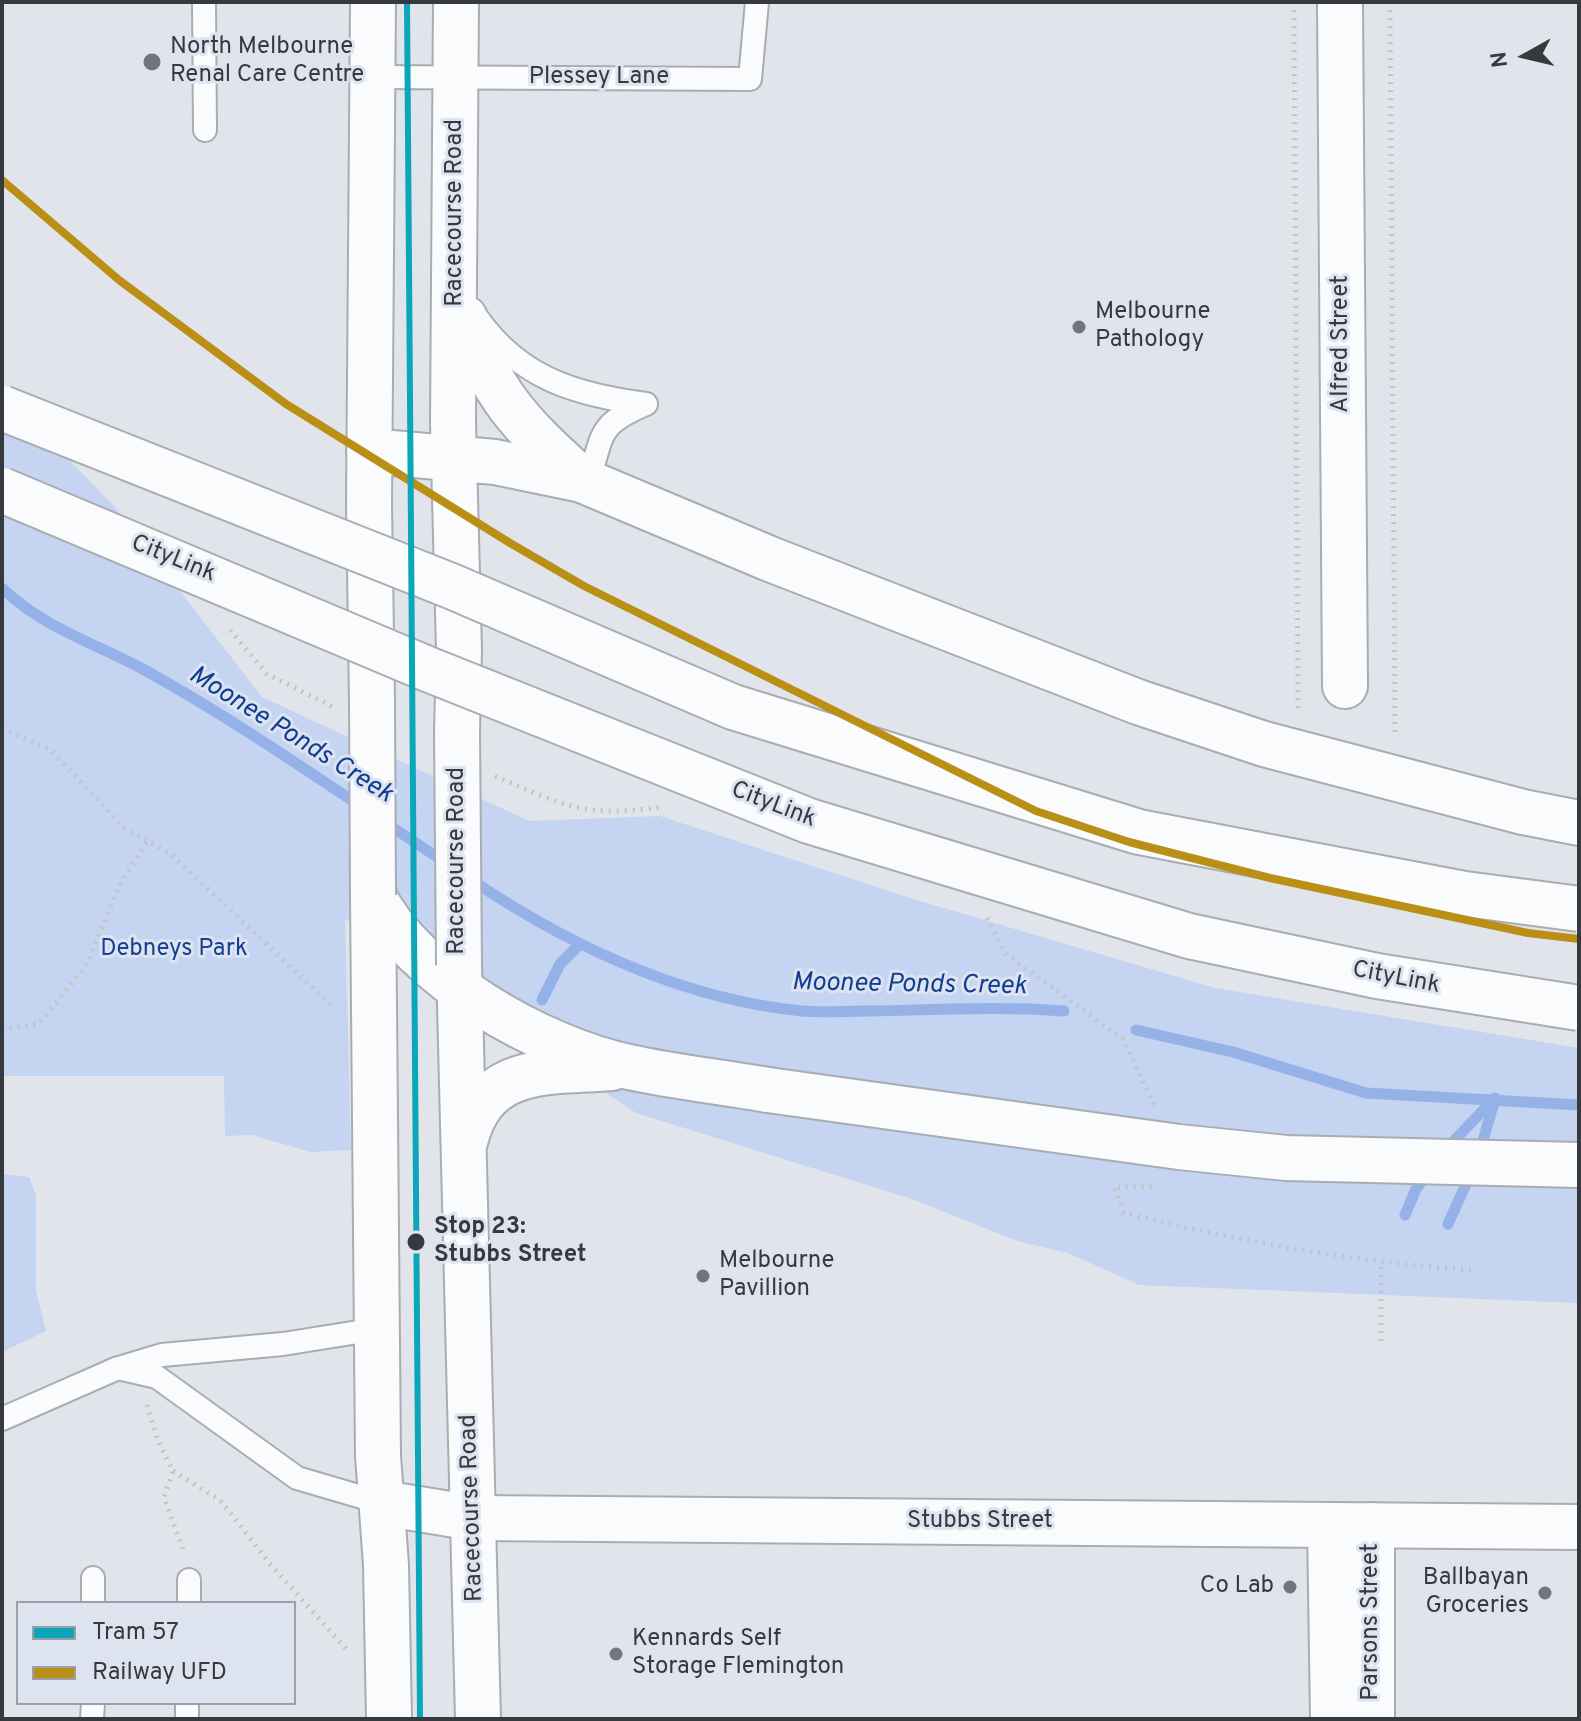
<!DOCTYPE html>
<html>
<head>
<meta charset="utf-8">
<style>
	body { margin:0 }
	#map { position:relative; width:1581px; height:1721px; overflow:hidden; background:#e1e5eb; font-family:Overpass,sans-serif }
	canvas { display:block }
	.frame { position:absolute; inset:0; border:4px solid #36393e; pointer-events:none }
	.legend { position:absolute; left:16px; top:1601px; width:280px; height:104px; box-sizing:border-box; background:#dde4ef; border:2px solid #9aa0a8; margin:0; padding:10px 14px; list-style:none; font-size:24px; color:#36393e }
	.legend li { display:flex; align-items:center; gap:16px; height:40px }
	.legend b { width:40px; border:2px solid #9aa0a8 }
	.north { position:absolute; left:1485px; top:16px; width:80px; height:80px; -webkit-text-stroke:6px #dde4ef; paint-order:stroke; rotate:262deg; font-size:22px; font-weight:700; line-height:32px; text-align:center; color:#36393e }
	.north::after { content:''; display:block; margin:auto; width:28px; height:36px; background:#36393e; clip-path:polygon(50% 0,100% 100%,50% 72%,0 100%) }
</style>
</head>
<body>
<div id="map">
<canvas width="1581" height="1721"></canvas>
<div class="frame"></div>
<ul class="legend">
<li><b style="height:10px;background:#0ba6b7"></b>Tram 57</li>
<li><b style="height:10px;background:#b98f16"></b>Railway UFD</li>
</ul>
<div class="north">N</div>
</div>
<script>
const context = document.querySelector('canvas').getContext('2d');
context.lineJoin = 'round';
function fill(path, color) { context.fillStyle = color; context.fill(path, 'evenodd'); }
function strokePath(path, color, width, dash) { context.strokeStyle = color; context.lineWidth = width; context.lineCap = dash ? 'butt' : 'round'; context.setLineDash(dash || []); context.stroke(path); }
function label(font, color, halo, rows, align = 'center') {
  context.font = font + ' Overpass,sans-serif'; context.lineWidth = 6; context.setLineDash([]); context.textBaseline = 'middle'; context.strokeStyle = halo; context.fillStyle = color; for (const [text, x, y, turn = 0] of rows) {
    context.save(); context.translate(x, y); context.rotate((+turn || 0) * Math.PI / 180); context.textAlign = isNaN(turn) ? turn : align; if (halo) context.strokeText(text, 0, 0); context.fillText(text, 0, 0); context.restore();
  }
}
const green = new Path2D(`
	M 2,391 L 114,506 L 262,697 L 529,821 L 660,816 L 910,898 L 1215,988 L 1579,1048 L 1579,1303 L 1139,1285 L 1068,1253 L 1017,1241 L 912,1199 L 636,1113 L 345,919 L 351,1150 L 311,1152 L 252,1135 L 225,1136 L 224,1076 L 2,1076 Z
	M 2,1174 L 29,1177 L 36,1195 L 36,1291 L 46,1331 L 2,1352 Z`);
const stream = new Path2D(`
	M 2,588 C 43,627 89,641 139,667 C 216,709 290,759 362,807
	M 383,821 L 449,865
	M 470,879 C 568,945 682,999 802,1011 C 823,1013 847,1011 869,1011 C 934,1010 999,1006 1064,1011
	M 542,1000 L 560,964 L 580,944
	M 1136,1030 L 1233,1052 L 1366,1093 L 1579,1105
	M 1445,1150 L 1495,1098
	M 1480,1151 L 1495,1099
	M 1405,1215 L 1416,1189 L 1428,1173
	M 1448,1224 L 1472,1171`);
const path = new Path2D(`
	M 1294,2 L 1298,713
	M 1390,2 L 1395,733
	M 230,630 L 267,674 L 335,708
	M 2,728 L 52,751 L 124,828 L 171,854 L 333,1007
	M 495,776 C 565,806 583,818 662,807
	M 987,918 L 1006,954 L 1123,1039 L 1154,1105
	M 2,1030 L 40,1023 L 87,964 L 121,882 L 148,841
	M 1152,1187 L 1114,1187 L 1124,1213 C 1239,1241 1353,1262 1471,1270
	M 1381,1341 L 1381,1264
	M 147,1405 L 157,1439 L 173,1471 L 164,1497 L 184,1552
	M 173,1471 L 220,1500 L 271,1565 L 348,1651`);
const lane = new Path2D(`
	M 204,2 L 205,130
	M 372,77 L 750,79 L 757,2
	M 478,319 C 521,379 577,395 646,404
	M 587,482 C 605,437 593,426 646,404
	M 119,1368 L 162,1355 L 283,1344 L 377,1329
	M 2,1419 L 118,1368 L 157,1377 L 297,1478 L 382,1503
	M 93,1603 L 93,1578
	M 189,1603 L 189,1580
	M 92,1719 L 93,1703
	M 187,1719 L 187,1703`);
const street = new Path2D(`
	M 1340,2 L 1345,686
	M 1330,1525 L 1333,1719
	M 1372,1719 L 1372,1525`);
const secondary = new Path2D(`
	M 474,1518 L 1579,1527`);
const highway = new Path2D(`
	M 456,2 L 453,422 L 459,650 L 457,732
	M 465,318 C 491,394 520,424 579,477
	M 369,451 L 495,462 L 582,480 L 770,559 L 1138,702 L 1264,744 L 1523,812 L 1579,823
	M 372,701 L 369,504 L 373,2
	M 373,895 L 378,1456 L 386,1565 L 389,1719
	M 373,895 C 415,978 540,1048 629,1067 C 675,1077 722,1082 768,1090
	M 459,965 L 478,1719
	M 465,1142 C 484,1064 547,1073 612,1068
	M 382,1503 L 474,1518`);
const highwayBridge = new Path2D(`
	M 2,408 L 451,586 L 733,707 L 1139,832 L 1465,894 L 1579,909
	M 2,490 L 430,670 L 809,821 L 1189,936 L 1377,976 L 1579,1008
	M 372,701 L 373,895
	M 457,732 L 459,965
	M 768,1090 L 1179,1147 L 1286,1158 L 1579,1165`);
const rail1 = new Path2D(`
	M 2,180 L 119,280 L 286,404 L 510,543 L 584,586 L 1036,811 L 1129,842 L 1270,878 L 1528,933 L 1579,939`);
const tram1 = new Path2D(`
	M 407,2 L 420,1719`);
const markers = [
	[152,62,10,"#72757b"],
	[1079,327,8,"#72757b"],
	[416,1242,10,"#36393e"],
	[703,1276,8,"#72757b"],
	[1290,1587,8,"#72757b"],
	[1545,1593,8,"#72757b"],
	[616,1654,8,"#72757b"]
];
const poiNames = [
	["North Melbourne",170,48],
	["Renal Care Centre",170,76],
	["Melbourne",1095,313],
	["Pathology",1095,341],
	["Melbourne",719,1262],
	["Pavillion",719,1290],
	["Ballbayan",1529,1579,"right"],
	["Groceries",1529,1607,"right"],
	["Co Lab",1274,1587,"right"],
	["Kennards Self",632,1640],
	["Storage Flemington",632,1668]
];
const streetNames = [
	["Plessey Lane",599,78],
	["Racecourse Road",456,213,-90],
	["Alfred Street",1342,344,-90],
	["CityLink",173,560,22],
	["CityLink",773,806,21],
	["Racecourse Road",458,861,-90],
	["CityLink",1396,979,11],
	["Racecourse Road",473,1508,-92],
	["Stubbs Street",980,1522],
	["Parsons Street",1372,1622,-90]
];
const parkNames = [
	["Debneys Park",174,950]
];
const stopNames = [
	["Stop 23:",434,1228],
	["Stubbs Street",434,1256]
];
const waterNames = [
	["Moonee Ponds Creek",290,736,32],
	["Moonee Ponds Creek",909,986,1]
];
fill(green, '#c4d4f1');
strokePath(stream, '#94b1e8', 11);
strokePath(lane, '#a9acb1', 26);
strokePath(street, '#a9acb1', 48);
strokePath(secondary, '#a9acb1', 48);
strokePath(highway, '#a9acb1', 48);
strokePath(path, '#c2c4c6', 5, [2, 6]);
strokePath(lane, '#fafbfc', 22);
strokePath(street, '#fafbfc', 44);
strokePath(secondary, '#fafbfc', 44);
strokePath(highway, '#fafbfc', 44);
strokePath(highwayBridge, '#a9acb1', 48, []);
strokePath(highwayBridge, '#fafbfc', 44);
strokePath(rail1, '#b98f16', 8);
strokePath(tram1, '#0ba6b7', 6);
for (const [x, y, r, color] of markers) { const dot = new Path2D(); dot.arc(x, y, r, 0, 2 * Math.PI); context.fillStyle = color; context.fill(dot); strokePath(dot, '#dde4ef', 3); }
label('24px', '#36393e', '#dde4ef', poiNames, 'left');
label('24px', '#36393e', '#dde4ef', streetNames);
label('24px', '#144096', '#dde4ef', parkNames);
label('bold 24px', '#36393e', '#dde4ef', stopNames, 'left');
label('italic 26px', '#113d93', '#dde4ef', waterNames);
</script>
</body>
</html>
